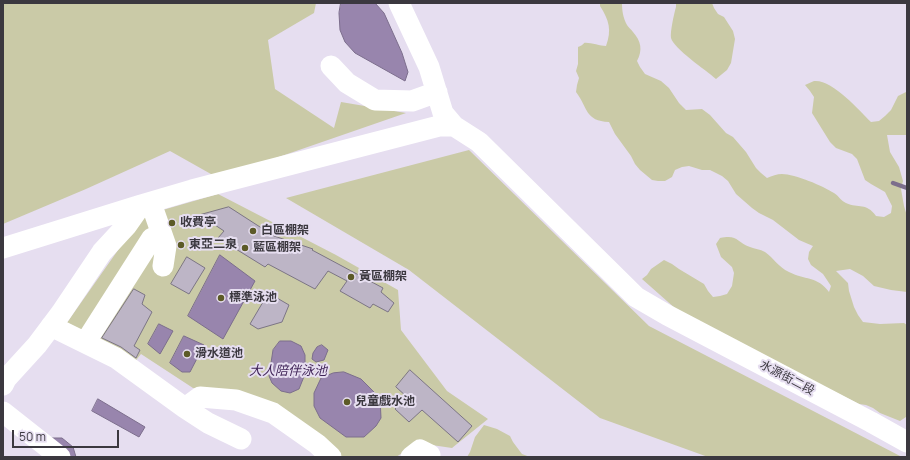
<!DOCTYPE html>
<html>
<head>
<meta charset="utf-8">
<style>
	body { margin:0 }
	#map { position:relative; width:910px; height:460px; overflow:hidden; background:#e6def0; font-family:Manrope,sans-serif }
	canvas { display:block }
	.frame { position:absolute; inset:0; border:4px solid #3b383f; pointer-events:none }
	.scale { position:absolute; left:12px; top:430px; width:107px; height:18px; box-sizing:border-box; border:2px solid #3b383f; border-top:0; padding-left:5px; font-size:12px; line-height:14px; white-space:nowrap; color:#3b383f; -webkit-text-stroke:3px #e6def0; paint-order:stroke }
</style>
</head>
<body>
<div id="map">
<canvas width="910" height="460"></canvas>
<div class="frame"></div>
<div class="scale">50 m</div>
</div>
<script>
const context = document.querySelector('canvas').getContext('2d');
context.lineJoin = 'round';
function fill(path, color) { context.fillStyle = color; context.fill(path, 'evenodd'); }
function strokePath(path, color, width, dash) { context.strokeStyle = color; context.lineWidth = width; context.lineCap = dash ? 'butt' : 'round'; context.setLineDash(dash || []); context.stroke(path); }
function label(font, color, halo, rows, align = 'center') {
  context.font = font + ' Manrope,"Noto Sans TC",sans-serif'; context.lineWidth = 4; context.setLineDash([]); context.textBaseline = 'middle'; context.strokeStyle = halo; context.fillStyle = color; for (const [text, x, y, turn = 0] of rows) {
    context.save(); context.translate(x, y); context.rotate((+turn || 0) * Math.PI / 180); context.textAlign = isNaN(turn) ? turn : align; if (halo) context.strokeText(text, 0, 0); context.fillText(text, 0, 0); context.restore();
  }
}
const green = new Path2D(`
	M 3,3 L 316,3 L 314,13 L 268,40 L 275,89 L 334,128 L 341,102 L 406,113 L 218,178 L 170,151 L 86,189 L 3,224 Z
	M 600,3 L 622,3 C 622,10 623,18 627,25 C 628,27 631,29 633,32 C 641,41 643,50 637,61 L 640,67 L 645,74 L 661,81 L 669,88 L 679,103 L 686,110 L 702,109 L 710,115 L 726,133 L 733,137 L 746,152 L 756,168 L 761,173 L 767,178 C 772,176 777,174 782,174 C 795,174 823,186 834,193 C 839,196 841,201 846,203 C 859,209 866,202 876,216 L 884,217 L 891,213 L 892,206 L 885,192 L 871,184 L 865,180 L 857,159 L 852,154 L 836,148 L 830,142 L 812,113 L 814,97 L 810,91 L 805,85 C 808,84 811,82 814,81 C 832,79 859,110 871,122 L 879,121 L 885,116 L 891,110 L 898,96 L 906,92 L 907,92 L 907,135 L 887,135 L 890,152 L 899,167 L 903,181 L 901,189 L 904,206 L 907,216 L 907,292 L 891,290 L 874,286 L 863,276 L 850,269 L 836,271 L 848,283 L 849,291 L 854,307 L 858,315 L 863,322 L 880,324 L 904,323 L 907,325 L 906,417 L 900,421 L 880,413 L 873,408 L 866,405 L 859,404 L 685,317 L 642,279 L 647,275 L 651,269 L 664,260 L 672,264 L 679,269 L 704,284 L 708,291 L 713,297 L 720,296 L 727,294 L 732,286 L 734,273 L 732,267 L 721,257 L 716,244 L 720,238 C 738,234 736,242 750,247 C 755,249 760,249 765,252 C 774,258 778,267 789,272 C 804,280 818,276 829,292 L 831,286 L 823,274 L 811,265 L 808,259 L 809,252 L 813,246 L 799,240 L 773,220 L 759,213 L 752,208 L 736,194 L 728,181 L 722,176 L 710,170 L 702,170 L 689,166 L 682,167 L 675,170 L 672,177 L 665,181 L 658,181 L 652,180 L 640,170 L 635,164 L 631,156 L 615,134 L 609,122 C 585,121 588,108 576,92 L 577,85 L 579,78 L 576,71 L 578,64 L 578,47 C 579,47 584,44 584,43 C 589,42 600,46 606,46 C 612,30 609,20 600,6 Z
	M 676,3 L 712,3 L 714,8 L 718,14 L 724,17 L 733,31 L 735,39 L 731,63 L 727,70 L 716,79 C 706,70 674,49 671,38 C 670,32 674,14 676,7 Z
	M 469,150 L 649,326 L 902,457 L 708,457 L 600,418 L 409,270 L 286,198 Z
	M 218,194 L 336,255 L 398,290 L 401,330 L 447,391 L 488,419 L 452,448 L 418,443 L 396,457 L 340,457 L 242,398 L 193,388 L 141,354 L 133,364 L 66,324 L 142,216 Z
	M 484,425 L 497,429 L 510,436 L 513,442 L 522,454 L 530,457 L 467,457 L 470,452 L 475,437 Z`);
const water = new Path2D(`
	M 341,3 L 375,3 L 384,13 L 402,53 L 408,72 L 405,81 L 355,53 L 345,42 L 340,30 L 339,13 Z
	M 220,255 L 255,281 L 223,339 L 188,316 Z
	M 159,324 L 173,331 L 160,354 L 148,344 Z
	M 184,336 L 204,345 L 190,372 L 182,372 L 170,363 Z
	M 280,341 L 291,341 L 301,346 L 305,355 L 305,374 L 299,389 L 290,393 L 281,391 L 272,383 L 269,376 L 273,350 Z
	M 322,345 L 328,350 L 324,360 L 316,362 L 312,359 L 313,353 L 317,347 Z
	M 344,372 L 361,379 L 380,398 L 381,418 L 376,426 L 364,437 L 346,437 L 320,418 L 314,406 L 314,393 L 321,378 L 333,373 Z
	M 98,399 L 145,427 L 139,437 L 92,411 Z
	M 38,438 L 62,438 L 73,447 L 76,457 L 68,457 Z`);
const stream = new Path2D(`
	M 893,183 L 907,188`);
const building = new Path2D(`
	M 229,207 L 274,236 L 313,249 L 312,250 L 383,288 L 381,292 L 394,303 L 388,312 L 373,304 L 370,308 L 340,291 L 347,281 L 328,271 L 315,289 L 268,264 L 265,267 L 218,238 L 224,231 L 200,215 Z
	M 187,257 L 205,268 L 189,294 L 171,284 Z
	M 134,289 L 145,295 L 142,304 L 152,312 L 134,346 L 140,350 L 136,358 L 121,347 L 102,338 Z
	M 277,298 L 289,305 L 282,322 L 258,329 L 250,324 L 263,302 Z
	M 410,370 L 472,426 L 458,442 L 422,410 L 409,422 L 395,409 L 407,397 L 396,387 Z`);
const minor = new Path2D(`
	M 399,3 L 429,67 L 443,113 L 454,126
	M 331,66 L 347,83 L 375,100 L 412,101 L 437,92
	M 151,203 L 166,246 L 163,266
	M 3,248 L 141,205
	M 51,326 L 116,358 L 185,408 L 200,397 L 236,400 L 273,413 L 317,444 L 331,457
	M 85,343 L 152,238 L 162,235
	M 3,385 L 6,379 L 37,345 L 61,313 L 102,252 L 127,225 L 141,205 L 192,190 L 439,126 L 454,126 L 479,142 L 636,297 L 667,315 L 871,422 L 907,442
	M 185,408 L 208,423 L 241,439
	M 3,412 L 60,457
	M 411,457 L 420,450 L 430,455`);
const markers = [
	[172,223,4,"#5c5a27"],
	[253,231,4,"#5c5a27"],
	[181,245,4,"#5c5a27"],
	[245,248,4,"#5c5a27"],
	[351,277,4,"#5c5a27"],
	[221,298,4,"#5c5a27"],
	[187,354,4,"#5c5a27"],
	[347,402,4,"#5c5a27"]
];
const poiNames = [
	["收費亭",180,223],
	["白區棚架",261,231],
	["東亞二泉",189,245],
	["藍區棚架",253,248],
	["黃區棚架",359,277],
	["標準泳池",229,298],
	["滑水道池",195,354],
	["兒童戲水池",355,402]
];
const streetNames = [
	["水源街二段",787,378,28]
];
const waterNames = [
	["大人陪伴泳池",288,371]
];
fill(green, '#cacaa7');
fill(water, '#9885ad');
strokePath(water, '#7c6e8c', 1);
strokePath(stream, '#7c6e8c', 4.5);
fill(building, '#bdb5c6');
strokePath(building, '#7c7585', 1);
strokePath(minor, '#fff', 21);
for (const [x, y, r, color] of markers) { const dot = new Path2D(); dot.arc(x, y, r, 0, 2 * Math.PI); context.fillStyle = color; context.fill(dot); strokePath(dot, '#e6def0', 1.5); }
label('bold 12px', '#3b383f', '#e6def0', poiNames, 'left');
label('12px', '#3b383f', '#e6def0', streetNames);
label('italic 13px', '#402458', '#e6def0', waterNames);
</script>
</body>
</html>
